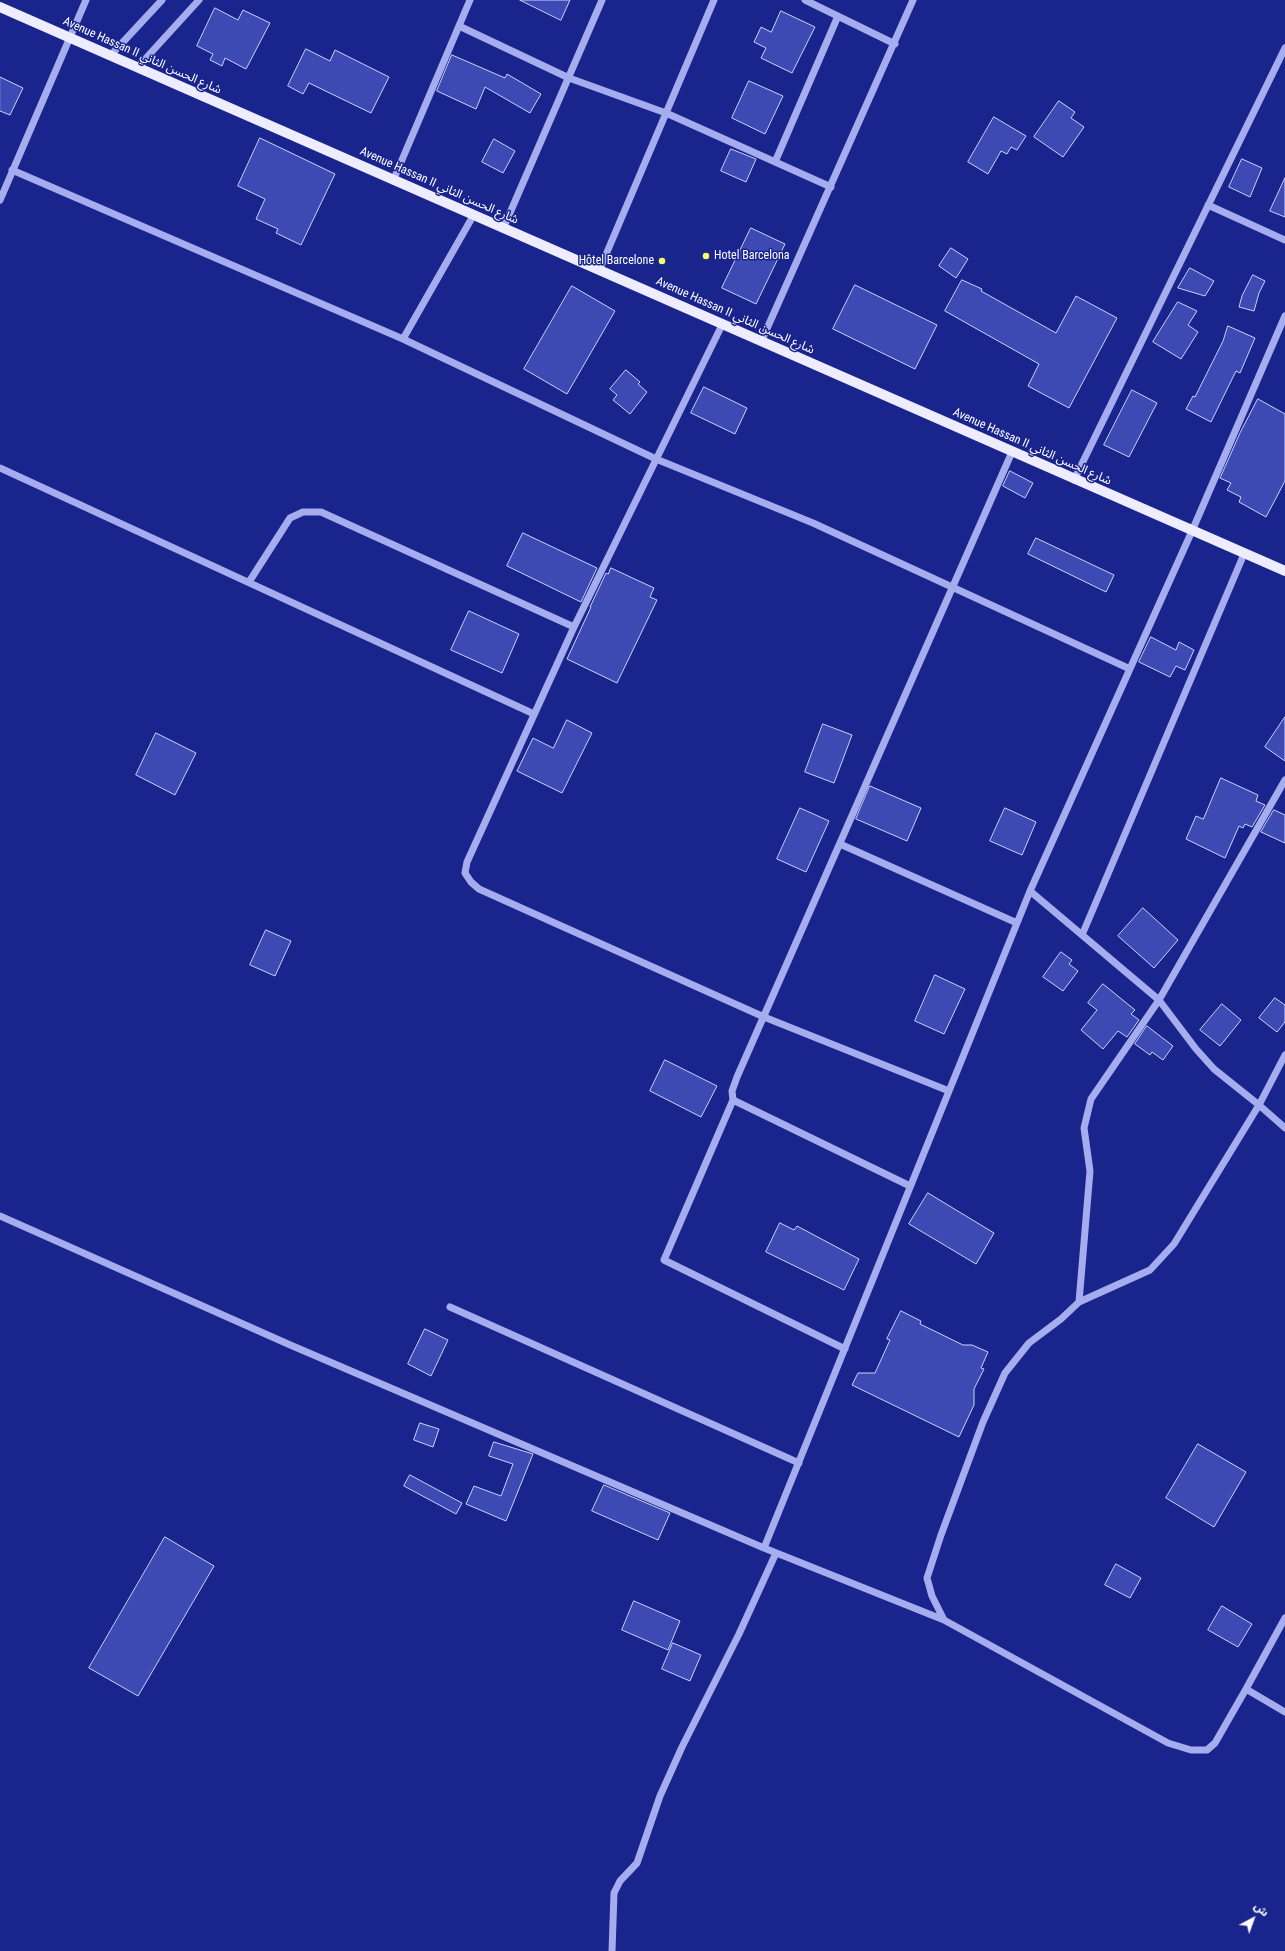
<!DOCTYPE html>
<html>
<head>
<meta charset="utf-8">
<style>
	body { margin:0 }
	#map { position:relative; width:1285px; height:1951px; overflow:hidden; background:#1a248d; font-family:"Roboto Condensed","Noto Sans Arabic",sans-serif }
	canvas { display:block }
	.north { position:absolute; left:1233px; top:1899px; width:40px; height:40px; -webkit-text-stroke:3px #1a248d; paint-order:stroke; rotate:41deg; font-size:11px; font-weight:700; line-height:16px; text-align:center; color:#fff }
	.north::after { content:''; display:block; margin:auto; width:14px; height:18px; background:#fff; clip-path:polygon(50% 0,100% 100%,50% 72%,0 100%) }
</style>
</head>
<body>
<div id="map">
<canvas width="1285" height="1951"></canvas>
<div class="north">ش</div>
</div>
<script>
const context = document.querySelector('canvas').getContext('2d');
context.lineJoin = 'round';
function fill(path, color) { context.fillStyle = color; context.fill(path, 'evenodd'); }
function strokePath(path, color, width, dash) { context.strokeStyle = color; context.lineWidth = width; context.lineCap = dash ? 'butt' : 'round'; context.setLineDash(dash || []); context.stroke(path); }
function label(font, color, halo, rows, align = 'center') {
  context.font = font + ' "Roboto Condensed","Noto Sans Arabic",sans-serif'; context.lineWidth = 3; context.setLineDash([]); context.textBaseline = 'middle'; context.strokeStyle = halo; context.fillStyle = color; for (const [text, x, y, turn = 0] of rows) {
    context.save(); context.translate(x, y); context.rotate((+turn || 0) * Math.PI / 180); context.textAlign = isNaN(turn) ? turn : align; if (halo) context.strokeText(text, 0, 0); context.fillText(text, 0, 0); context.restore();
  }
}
const building = new Path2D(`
	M 520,0 L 570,0 L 561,20 Z
	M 215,8 L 238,20 L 243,10 L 270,23 L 246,69 L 225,58 L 222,66 L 210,60 L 213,54 L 197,46 Z
	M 781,11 L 815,27 L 792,73 L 761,58 L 766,48 L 754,42 L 761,27 L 771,32 Z
	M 306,49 L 330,61 L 335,50 L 389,77 L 371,113 L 309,83 L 303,94 L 288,86 Z
	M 452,55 L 505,78 L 507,74 L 541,94 L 530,113 L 485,87 L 476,109 L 437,91 Z
	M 0,77 L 23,88 L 10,115 L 0,111 Z
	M 749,81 L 783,96 L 765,134 L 732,118 Z
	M 1059,101 L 1075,112 L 1071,118 L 1084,127 L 1063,157 L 1034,137 Z
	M 994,117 L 1026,136 L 1017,150 L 1011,147 L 1007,154 L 1001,151 L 988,174 L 968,162 Z
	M 260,138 L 335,174 L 301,245 L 276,233 L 278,229 L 256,219 L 265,199 L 238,186 Z
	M 494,139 L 515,151 L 503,173 L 482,162 Z
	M 731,149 L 756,159 L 746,182 L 721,171 Z
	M 1242,159 L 1262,168 L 1250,197 L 1229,187 Z
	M 1285,178 L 1285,217 L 1270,211 Z
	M 751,228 L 785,244 L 756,304 L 722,288 Z
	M 951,248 L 968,259 L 956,278 L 939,266 Z
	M 1190,268 L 1214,281 L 1205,296 L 1178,288 Z
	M 1253,275 L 1265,281 L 1259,293 L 1254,311 L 1239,307 L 1242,296 Z
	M 962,280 L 982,289 L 981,291 L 1056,333 L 1076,296 L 1117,318 L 1069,408 L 1028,386 L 1039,364 L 945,311 Z
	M 855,285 L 937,325 L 915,369 L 833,329 Z
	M 572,286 L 615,311 L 567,394 L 524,369 Z
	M 1178,302 L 1197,311 L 1188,325 L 1198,332 L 1181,359 L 1153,342 Z
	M 1228,326 L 1255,338 L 1240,373 L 1236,371 L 1211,422 L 1186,409 L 1193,396 L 1195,397 L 1223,341 Z
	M 626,370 L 640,382 L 638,384 L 647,392 L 630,414 L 613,400 L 617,395 L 610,389 Z
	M 704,387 L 747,408 L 735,434 L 691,413 Z
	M 1132,390 L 1157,403 L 1129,457 L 1104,445 Z
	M 1258,399 L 1285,414 L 1285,481 L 1266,517 L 1239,502 L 1241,497 L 1227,490 L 1231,483 L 1220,478 L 1240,433 Z
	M 1010,471 L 1033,483 L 1025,498 L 1003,486 Z
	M 523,533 L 597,568 L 581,602 L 507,566 Z
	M 1036,538 L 1114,575 L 1106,592 L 1028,554 Z
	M 611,568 L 654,588 L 650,597 L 657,600 L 617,683 L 567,659 L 591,607 L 590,607 L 606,573 L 608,574 Z
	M 469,611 L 519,634 L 502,673 L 451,650 Z
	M 1151,637 L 1176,650 L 1179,642 L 1194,650 L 1185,670 L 1176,666 L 1170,677 L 1139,662 Z
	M 1285,717 L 1285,761 L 1265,747 Z
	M 567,720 L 592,733 L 562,793 L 517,771 L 533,738 L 553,748 Z
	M 823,724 L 852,735 L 834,783 L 805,772 Z
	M 156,733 L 196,753 L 175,795 L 136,775 Z
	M 1221,778 L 1258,795 L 1256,801 L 1265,805 L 1252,827 L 1245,824 L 1243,828 L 1239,826 L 1225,858 L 1186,839 L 1196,816 L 1203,819 Z
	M 870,786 L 921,808 L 907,841 L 856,819 Z
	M 800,808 L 829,821 L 806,872 L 777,859 Z
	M 1005,808 L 1036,822 L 1022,855 L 990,841 Z
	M 1274,810 L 1285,815 L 1285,843 L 1261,832 Z
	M 1143,908 L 1178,940 L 1154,968 L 1118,936 Z
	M 266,930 L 291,941 L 275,976 L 250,965 Z
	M 1061,952 L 1072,960 L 1069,964 L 1078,971 L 1063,991 L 1043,977 Z
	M 935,975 L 965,989 L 944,1034 L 915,1021 Z
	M 1103,984 L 1135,1010 L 1131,1014 L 1139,1020 L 1127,1037 L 1118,1031 L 1103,1049 L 1081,1030 L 1097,1010 L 1088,1003 Z
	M 1275,998 L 1285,1005 L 1285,1022 L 1277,1032 L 1259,1018 Z
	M 1222,1004 L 1241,1020 L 1220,1046 L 1200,1030 Z
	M 1147,1026 L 1173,1046 L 1163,1060 L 1152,1052 L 1150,1055 L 1135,1044 Z
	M 665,1060 L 717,1086 L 701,1117 L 650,1091 Z
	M 928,1193 L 994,1233 L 976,1264 L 909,1224 Z
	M 780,1223 L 794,1230 L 797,1226 L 859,1259 L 844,1290 L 766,1252 Z
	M 901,1311 L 921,1321 L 920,1324 L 963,1345 L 972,1345 L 988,1352 L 981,1368 L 984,1369 L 974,1389 L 974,1405 L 959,1437 L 852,1385 L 858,1373 L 875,1373 L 890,1340 L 887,1339 Z
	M 425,1329 L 448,1340 L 431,1376 L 408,1364 Z
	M 420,1423 L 439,1429 L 433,1447 L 414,1440 Z
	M 494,1442 L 533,1454 L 506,1521 L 466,1504 L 474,1486 L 501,1496 L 513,1464 L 489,1456 Z
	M 1198,1444 L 1246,1472 L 1214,1527 L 1166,1498 Z
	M 410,1475 L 462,1503 L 456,1514 L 404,1486 Z
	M 604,1485 L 670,1513 L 658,1540 L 592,1511 Z
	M 165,1537 L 214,1566 L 138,1696 L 89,1668 Z
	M 1116,1564 L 1141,1578 L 1130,1598 L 1105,1585 Z
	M 634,1601 L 680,1621 L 668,1650 L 622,1630 Z
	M 1222,1606 L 1252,1624 L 1238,1647 L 1208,1630 Z
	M 673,1643 L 701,1655 L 690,1681 L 662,1669 Z`);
const minor = new Path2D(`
	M 805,0 L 895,44
	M 459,26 L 569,78 L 666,113 L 831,187
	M 110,56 L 162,0
	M 137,68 L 199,0
	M 775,162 L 838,16
	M 12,170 L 403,339 L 656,459 L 813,523 L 1130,669
	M 393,181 L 470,0
	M 0,200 L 86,0
	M 1208,205 L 1285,240
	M 503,229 L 602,0
	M 599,271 L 714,0
	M 722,325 L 574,627 L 467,862 L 465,873 L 471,882 L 479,889 L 764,1017 L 949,1091
	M 403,339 L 473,216
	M 761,342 L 913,0
	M 0,468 L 534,714
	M 1074,480 L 1285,48
	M 249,582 L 290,518 L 303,512 L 321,512 L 574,627
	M 840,844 L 1017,923
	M 1030,891 L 1159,1000 L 1196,1049 L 1214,1069 L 1259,1105 L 1285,1055
	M 1082,935 L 1244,554
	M 733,1100 L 910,1186
	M 0,1216 L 288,1344 L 764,1548 L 944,1620 L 1168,1743 L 1191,1750 L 1207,1750 L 1215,1743 L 1246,1689
	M 1079,1302 L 1090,1171 L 1084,1128 L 1091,1099 L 1159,1000 L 1285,780
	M 450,1307 L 799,1463
	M 845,1349 L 664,1260 L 733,1100 L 732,1091 L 737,1077 L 1012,452
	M 764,1548 L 1030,891 L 1192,531 L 1285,316
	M 1285,1618 L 1246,1689 L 1285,1712
	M 944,1620 L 932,1596 L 927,1578 L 941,1535 L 983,1422 L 1005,1373 L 1029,1343 L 1061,1319 L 1079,1302 L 1150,1270 L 1174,1244 L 1259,1105 L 1285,1128
	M 612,1951 L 614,1893 L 620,1881 L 637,1863 L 660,1796 L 682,1747 L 739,1634 L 776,1553`);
const major = new Path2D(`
	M 0,7 L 1285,571`);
const markers = [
	[706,256,4,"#f6ff63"],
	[662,261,4,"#f6ff63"]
];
const streetNames = [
	["Avenue Hassan II شارع الحسن الثاني",142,56,24],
	["Avenue Hassan II شارع الحسن الثاني",439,186,24],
	["Avenue Hassan II شارع الحسن الثاني",735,316,24],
	["Avenue Hassan II شارع الحسن الثاني",1032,447,24]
];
const poiNames = [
	["Hotel Barcelona",714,256],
	["Hôtel Barcelone",654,261,"right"]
];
fill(building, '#3e4ab3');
strokePath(building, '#ccd1fa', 1);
strokePath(minor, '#a6adee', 7);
strokePath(major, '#ededff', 10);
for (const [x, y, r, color] of markers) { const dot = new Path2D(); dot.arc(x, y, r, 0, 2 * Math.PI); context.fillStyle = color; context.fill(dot); strokePath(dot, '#1a248d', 1.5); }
label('12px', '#fff', '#1a248d', streetNames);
label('12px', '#fff', '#1a248d', poiNames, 'left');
</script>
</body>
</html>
